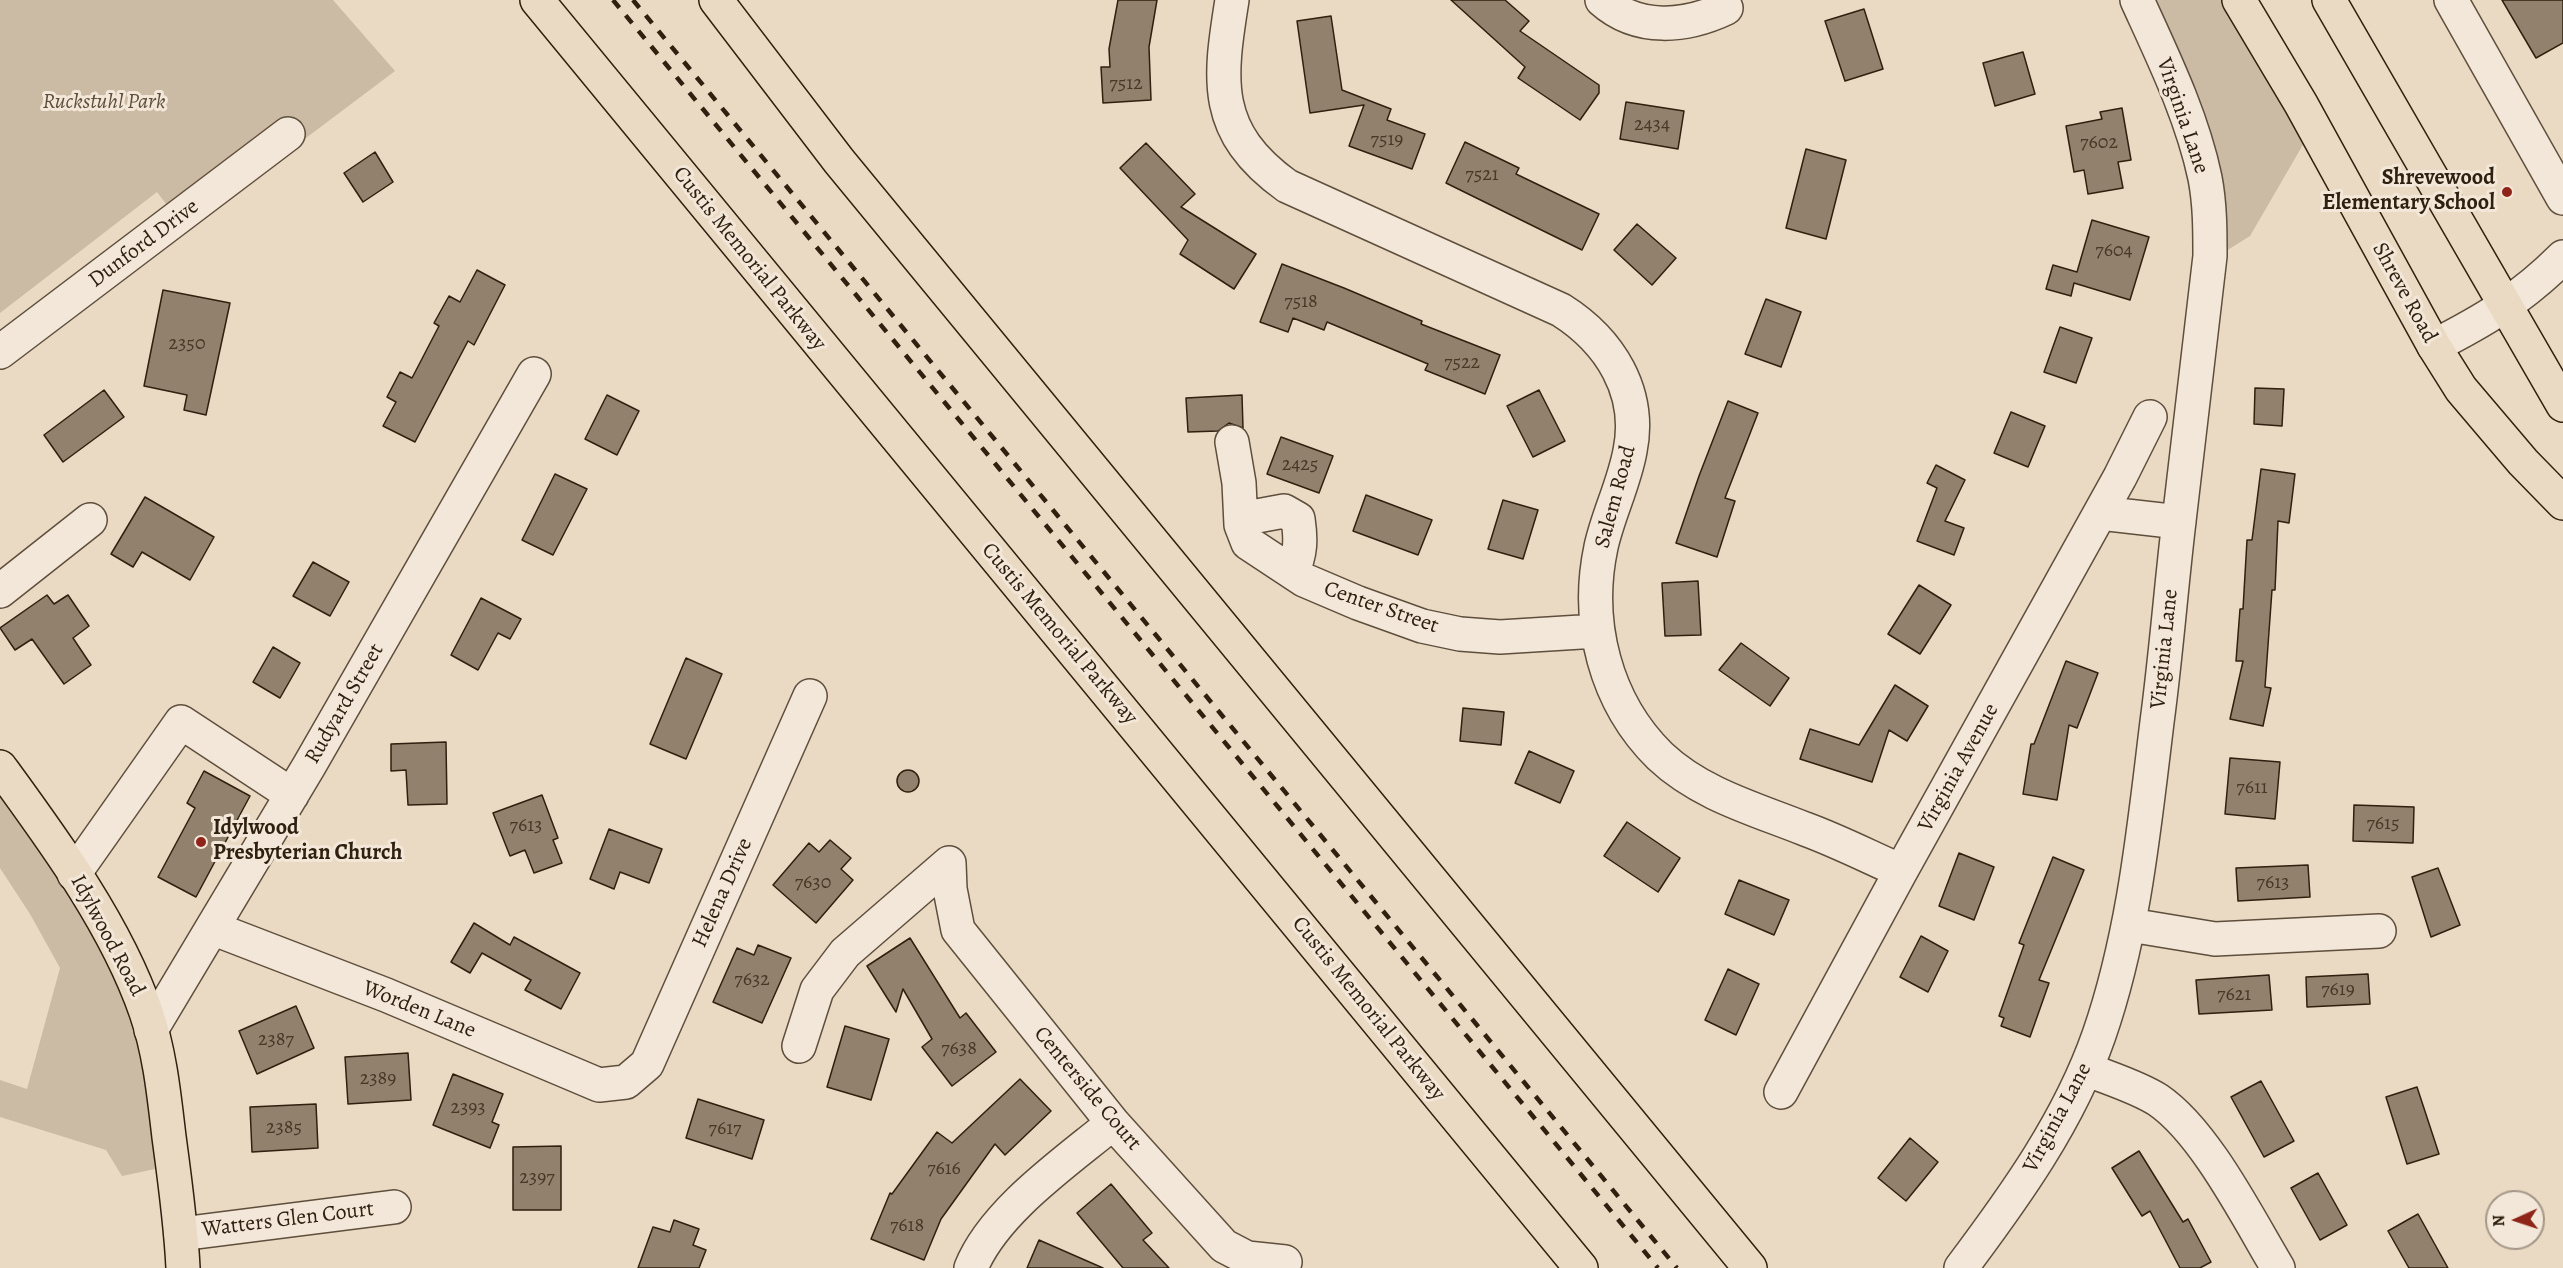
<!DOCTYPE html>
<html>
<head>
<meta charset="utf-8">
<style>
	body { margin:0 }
	#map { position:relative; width:2563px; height:1268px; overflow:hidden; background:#ebdac3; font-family:Alegreya,serif }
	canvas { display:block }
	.north { position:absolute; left:2485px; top:1190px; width:60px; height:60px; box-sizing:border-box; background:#f2e7d8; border:2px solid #a49788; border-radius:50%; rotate:267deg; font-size:16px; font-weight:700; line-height:24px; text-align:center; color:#2f200f }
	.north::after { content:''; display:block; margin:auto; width:21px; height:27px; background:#8f2418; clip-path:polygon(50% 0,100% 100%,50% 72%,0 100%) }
</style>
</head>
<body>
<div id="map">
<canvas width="2563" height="1268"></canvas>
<div class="north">N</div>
</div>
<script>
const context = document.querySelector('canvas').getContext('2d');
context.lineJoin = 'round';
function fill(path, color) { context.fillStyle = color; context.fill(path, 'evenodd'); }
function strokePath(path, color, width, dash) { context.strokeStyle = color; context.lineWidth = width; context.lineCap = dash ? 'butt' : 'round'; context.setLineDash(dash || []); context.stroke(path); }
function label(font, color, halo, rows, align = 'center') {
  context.font = font + ' Alegreya,serif'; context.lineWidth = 6; context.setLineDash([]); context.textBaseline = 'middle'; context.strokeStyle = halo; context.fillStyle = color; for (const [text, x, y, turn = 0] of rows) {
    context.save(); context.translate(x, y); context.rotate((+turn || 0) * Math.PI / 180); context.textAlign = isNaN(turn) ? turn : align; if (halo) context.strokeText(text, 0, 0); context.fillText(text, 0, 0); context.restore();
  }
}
const green = new Path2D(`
	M 0,0 L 333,0 L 395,71 L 185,229 L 157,192 L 0,313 Z
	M 2152,0 L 2222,0 L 2304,143 L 2250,236 L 2226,251 Z
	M 0,794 C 57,876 121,959 143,1059 C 150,1095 152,1133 155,1169 L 122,1176 L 106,1150 L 0,1117 L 0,1080 L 27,1089 L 60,968 L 30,914 L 0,868 Z`);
const building = new Path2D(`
	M 1118,0 L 1157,0 L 1149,47 L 1151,100 L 1103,103 L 1101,67 L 1110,67 L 1109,49 Z
	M 1451,0 L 1505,0 L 1529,21 L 1520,31 L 1599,85 L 1599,93 L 1580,120 L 1518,78 L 1525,67 Z
	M 2502,0 L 2563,0 L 2563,43 L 2536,58 Z
	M 1864,9 L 1883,69 L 1845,81 L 1825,21 Z
	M 1331,16 L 1342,90 L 1391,109 L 1387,120 L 1425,134 L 1412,169 L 1349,146 L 1364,105 L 1310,113 L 1297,21 Z
	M 2023,52 L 2035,94 L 1995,106 L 1983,63 Z
	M 1626,102 L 1684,111 L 1678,149 L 1620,139 Z
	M 2122,108 L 2131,160 L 2118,162 L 2123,188 L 2088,194 L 2084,170 L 2074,172 L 2066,126 L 2102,119 L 2100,112 Z
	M 1465,142 L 1519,168 L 1516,174 L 1599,214 L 1582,250 L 1446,183 Z
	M 1146,143 L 1195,194 L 1181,207 L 1256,254 L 1234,289 L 1180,254 L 1188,240 L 1120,168 Z
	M 1806,149 L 1846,160 L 1826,239 L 1786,228 Z
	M 375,152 L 393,182 L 363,202 L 344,173 Z
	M 2092,220 L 2149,237 L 2130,300 L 2074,283 L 2071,296 L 2046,289 L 2053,265 L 2077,272 Z
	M 1637,224 L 1676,258 L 1652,285 L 1614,250 Z
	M 1282,264 L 1344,288 L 1422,321 L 1421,324 L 1500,355 L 1485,394 L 1425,370 L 1428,364 L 1327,322 L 1324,330 L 1293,318 L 1288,332 L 1260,322 Z
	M 477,270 L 505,285 L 474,345 L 468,341 L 415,442 L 383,426 L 396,402 L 387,397 L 400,372 L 412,378 L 439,326 L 434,323 L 449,296 L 460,302 Z
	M 163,290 L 230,303 L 206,415 L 184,410 L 187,395 L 144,386 Z
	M 1766,299 L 1801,312 L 1781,367 L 1745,354 Z
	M 2060,327 L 2092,338 L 2076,383 L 2044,372 Z
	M 2255,388 L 2284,389 L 2282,426 L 2254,424 Z
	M 104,390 L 124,417 L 63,462 L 44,435 Z
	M 1539,390 L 1565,441 L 1533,457 L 1507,406 Z
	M 607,395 L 639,411 L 617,455 L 585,439 Z
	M 1242,395 L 1243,428 L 1229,423 L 1218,431 L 1188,432 L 1186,398 Z
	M 1728,401 L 1758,413 L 1725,498 L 1735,501 L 1717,557 L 1676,543 L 1699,476 Z
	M 2011,412 L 2045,426 L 2028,467 L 1994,453 Z
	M 1281,437 L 1333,456 L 1319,493 L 1267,474 Z
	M 1936,465 L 1965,480 L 1945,521 L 1964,528 L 1954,555 L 1917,541 L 1937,488 L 1927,483 Z
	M 2261,469 L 2295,474 L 2289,523 L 2278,521 L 2275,590 L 2272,590 L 2265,687 L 2271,688 L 2263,726 L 2230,719 L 2243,661 L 2236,661 L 2240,609 L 2243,609 L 2247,540 L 2252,540 Z
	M 555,474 L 587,489 L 553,555 L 522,540 Z
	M 1366,495 L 1432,520 L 1418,555 L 1353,531 Z
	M 145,497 L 214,537 L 190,580 L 142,552 L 133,567 L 111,554 Z
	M 1503,500 L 1538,510 L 1523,559 L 1488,549 Z
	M 313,562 L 349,582 L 330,616 L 293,596 Z
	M 1698,581 L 1701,635 L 1665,636 L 1662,583 Z
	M 1919,585 L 1951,605 L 1920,654 L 1888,634 Z
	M 47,595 L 54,604 L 68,595 L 89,626 L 73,638 L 91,665 L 64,684 L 32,639 L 15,650 L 0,628 Z
	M 481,598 L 521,619 L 510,639 L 498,633 L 478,670 L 451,655 Z
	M 1741,643 L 1789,678 L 1770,706 L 1719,670 Z
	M 273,647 L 300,663 L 280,698 L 253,682 Z
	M 686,658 L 722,674 L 686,759 L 650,744 Z
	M 2066,661 L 2098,673 L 2077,728 L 2069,725 L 2057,800 L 2023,794 L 2031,744 L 2034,744 Z
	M 1895,685 L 1928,706 L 1907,741 L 1889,730 L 1872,782 L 1800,759 L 1810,729 L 1859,745 Z
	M 1463,708 L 1504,712 L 1501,745 L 1460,741 Z
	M 446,742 L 447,804 L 408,805 L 406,770 L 391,771 L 391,744 Z
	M 1529,751 L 1574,771 L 1560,803 L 1515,783 Z
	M 2230,758 L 2280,762 L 2275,819 L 2225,814 Z
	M897 781a11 11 0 1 1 22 0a11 11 0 1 1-22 0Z
	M 204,771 L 250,796 L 196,897 L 158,877 L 195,808 L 187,803 Z
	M 542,795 L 558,838 L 553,840 L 562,863 L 534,873 L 525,850 L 510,856 L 493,813 Z
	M 2354,805 L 2414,807 L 2413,843 L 2353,841 Z
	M 1627,822 L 1680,858 L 1658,892 L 1604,856 Z
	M 609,829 L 662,849 L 649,883 L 620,872 L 614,889 L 590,879 Z
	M 830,840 L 851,858 L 841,869 L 853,880 L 816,923 L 773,885 L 809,843 L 819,852 Z
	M 1959,853 L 1994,867 L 1974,920 L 1939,906 Z
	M 2053,857 L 2084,870 L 2039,980 L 2049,983 L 2030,1037 L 2001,1026 L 2004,1018 L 1999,1016 L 2024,945 L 2019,943 Z
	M 2308,865 L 2310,897 L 2238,901 L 2236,868 Z
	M 2438,868 L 2460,925 L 2431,937 L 2412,877 Z
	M 1739,880 L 1789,900 L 1774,935 L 1725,914 Z
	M 474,923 L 510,945 L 514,937 L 580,973 L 561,1009 L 525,990 L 531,980 L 482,953 L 470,973 L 451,962 Z
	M 1921,936 L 1948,951 L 1928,992 L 1900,977 Z
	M 910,938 L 960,1018 L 966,1013 L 996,1052 L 952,1086 L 922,1047 L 932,1039 L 903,989 L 896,1012 L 867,966 Z
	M 758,945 L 791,958 L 762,1023 L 713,1002 L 737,948 L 754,955 Z
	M 1728,969 L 1759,984 L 1736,1035 L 1705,1020 Z
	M 2368,974 L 2370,1004 L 2307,1007 L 2306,977 Z
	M 2269,975 L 2272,1010 L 2199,1014 L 2196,980 Z
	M 296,1006 L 314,1048 L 257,1074 L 239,1031 Z
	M 845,1026 L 889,1039 L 871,1100 L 827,1087 Z
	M 408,1053 L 411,1100 L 348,1104 L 345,1057 Z
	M 453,1074 L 503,1094 L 492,1122 L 499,1125 L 490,1148 L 433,1125 Z
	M 1020,1079 L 1051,1111 L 1005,1155 L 995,1144 L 941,1219 L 924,1260 L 871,1239 L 890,1193 L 892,1194 L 937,1132 L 952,1143 Z
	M 2261,1081 L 2294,1141 L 2264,1157 L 2231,1097 Z
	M 2417,1087 L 2439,1154 L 2407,1164 L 2386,1097 Z
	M 698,1099 L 764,1120 L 752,1159 L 686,1138 Z
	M 316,1104 L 318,1148 L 252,1152 L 250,1107 Z
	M 1910,1138 L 1938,1162 L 1906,1201 L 1878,1178 Z
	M 561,1146 L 561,1210 L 513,1210 L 513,1147 Z
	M 2139,1151 L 2183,1222 L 2188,1219 L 2211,1262 L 2200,1268 L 2180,1268 L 2150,1211 L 2142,1216 L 2112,1168 Z
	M 2318,1173 L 2347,1225 L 2320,1240 L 2291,1188 Z
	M 1111,1184 L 1152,1233 L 1143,1240 L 1169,1268 L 1123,1268 L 1077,1213 Z
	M 2418,1214 L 2448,1268 L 2409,1268 L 2388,1231 Z
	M 674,1220 L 699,1229 L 693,1245 L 706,1250 L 699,1268 L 638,1268 L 653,1227 L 670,1232 Z
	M 1039,1240 L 1103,1268 L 1027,1268 Z`);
const minor = new Path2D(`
	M 1232,0 C 1219,81 1212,132 1287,186 L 1561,310 C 1610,341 1642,392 1630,451 C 1624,484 1608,515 1601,547 C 1585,622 1605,702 1660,756 C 1700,794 1755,809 1805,829 C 1838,841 1869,857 1901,871
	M 1602,0 C 1638,32 1686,27 1726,8
	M 2451,0 L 2563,198
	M 2434,346 C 2485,320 2522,298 2563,257
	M 0,352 L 288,134
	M 1232,442 L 1239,483 L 1241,525 L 1248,543 L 1304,580 L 1358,603 L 1422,626 L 1460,634 L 1500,637 L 1597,631
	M 2100,513 L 2179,522
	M 1241,519 L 1284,511 L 1298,519 C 1301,539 1301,554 1292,572
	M 0,591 L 90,520
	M 949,863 L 950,889 L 958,930 L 1113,1123 L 1224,1246 L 1247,1258 L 1285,1262
	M 74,874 L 181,722 L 292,795
	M 2130,925 L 2215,939 L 2379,931
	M 212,928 L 386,995 L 599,1085 L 626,1082 L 647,1064 L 810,696
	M 151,1030 L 309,766 L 534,374
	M 799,1046 L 817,990 L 845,953 L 949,863
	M 2086,1069 C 2108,1078 2138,1087 2158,1100 C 2205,1132 2248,1218 2278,1268
	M 1781,1092 L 1901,871 L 2120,477 L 2150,417
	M 181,1234 L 394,1207
	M 971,1268 C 994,1211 1066,1162 1113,1123
	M 1961,1268 C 2015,1196 2069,1121 2099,1035 C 2134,934 2144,828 2157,722 C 2166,655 2171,588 2179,521 C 2189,433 2200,345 2210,256 C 2210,230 2210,204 2205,178 C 2192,116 2163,57 2137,0`);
const major = new Path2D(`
	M 2239,0 L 2301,104 L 2434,346 L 2461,389 L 2523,462 L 2563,503
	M 2329,0 L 2563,405
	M 0,767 C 54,841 116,925 146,1012 C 160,1053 164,1095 169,1137 C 175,1181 181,1224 183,1268`);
const highway = new Path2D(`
	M 537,0 L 1581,1268
	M 716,0 L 839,161 L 1750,1268`);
const rail = new Path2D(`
	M 613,0 L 1658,1268
	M 633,0 L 1677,1268`);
const markers = [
	[2507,192,6,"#8f2418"],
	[201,842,6,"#8f2418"]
];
const numberNames = [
	["7512",1126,84],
	["2434",1652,125],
	["7519",1387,140],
	["7602",2099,143],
	["7521",1482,175],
	["7604",2114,251],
	["7518",1301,302],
	["2350",187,344],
	["7522",1462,363],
	["2425",1300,465],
	["7611",2252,788],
	["7615",2383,824],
	["7613",526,826],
	["7630",813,883],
	["7613",2273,883],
	["7632",752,980],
	["7619",2338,990],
	["7621",2234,995],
	["2387",276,1040],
	["7638",959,1049],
	["2389",378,1079],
	["2393",468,1108],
	["2385",284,1128],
	["7617",725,1129],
	["7616",944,1169],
	["2397",537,1178],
	["7618",907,1226]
];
const parkNames = [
	["Ruckstuhl Park",104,103]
];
const streetNames = [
	["Virginia Lane",2182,116,71],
	["Dunford Drive",144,244,-37],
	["Custis Memorial Parkway",749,259,51],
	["Shreve Road",2404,293,61],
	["Salem Road",1616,497,-75],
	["Center Street",1381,608,19],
	["Custis Memorial Parkway",1059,634,50],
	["Virginia Lane",2165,649,-84],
	["Rudyard Street",345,704,-60],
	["Virginia Avenue",1959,768,-61],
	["Helena Drive",723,893,-66],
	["Idylwood Road",107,936,62],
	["Custis Memorial Parkway",1368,1009,51],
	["Worden Lane",419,1010,22],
	["Centerside Court",1087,1089,50],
	["Virginia Lane",2058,1118,-62],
	["Watters Glen Court",288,1220,-7]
];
const poiNames = [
	["Shrevewood",2495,179],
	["Elementary School",2495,204],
	["Idylwood",213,829,"left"],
	["Presbyterian Church",213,854,"left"]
];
fill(green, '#cbbaa4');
fill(building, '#91816d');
strokePath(building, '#2f200f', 1.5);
strokePath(minor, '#5e4e3c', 36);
strokePath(major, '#2f200f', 36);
strokePath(highway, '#2f200f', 36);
strokePath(minor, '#f2e7d8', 33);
strokePath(major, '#ebdac3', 33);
strokePath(highway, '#ebdac3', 33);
strokePath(rail, '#2f200f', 4.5, [10, 10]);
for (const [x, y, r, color] of markers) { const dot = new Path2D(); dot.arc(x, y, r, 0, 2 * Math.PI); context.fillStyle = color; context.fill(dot); strokePath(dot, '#f2e7d8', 2); }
label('20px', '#483826', null, numberNames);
label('italic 22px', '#5e4e3c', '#f2e7d8', parkNames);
label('22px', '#2f200f', '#f2e7d8', streetNames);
label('bold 22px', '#2f200f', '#f2e7d8', poiNames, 'right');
</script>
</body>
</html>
